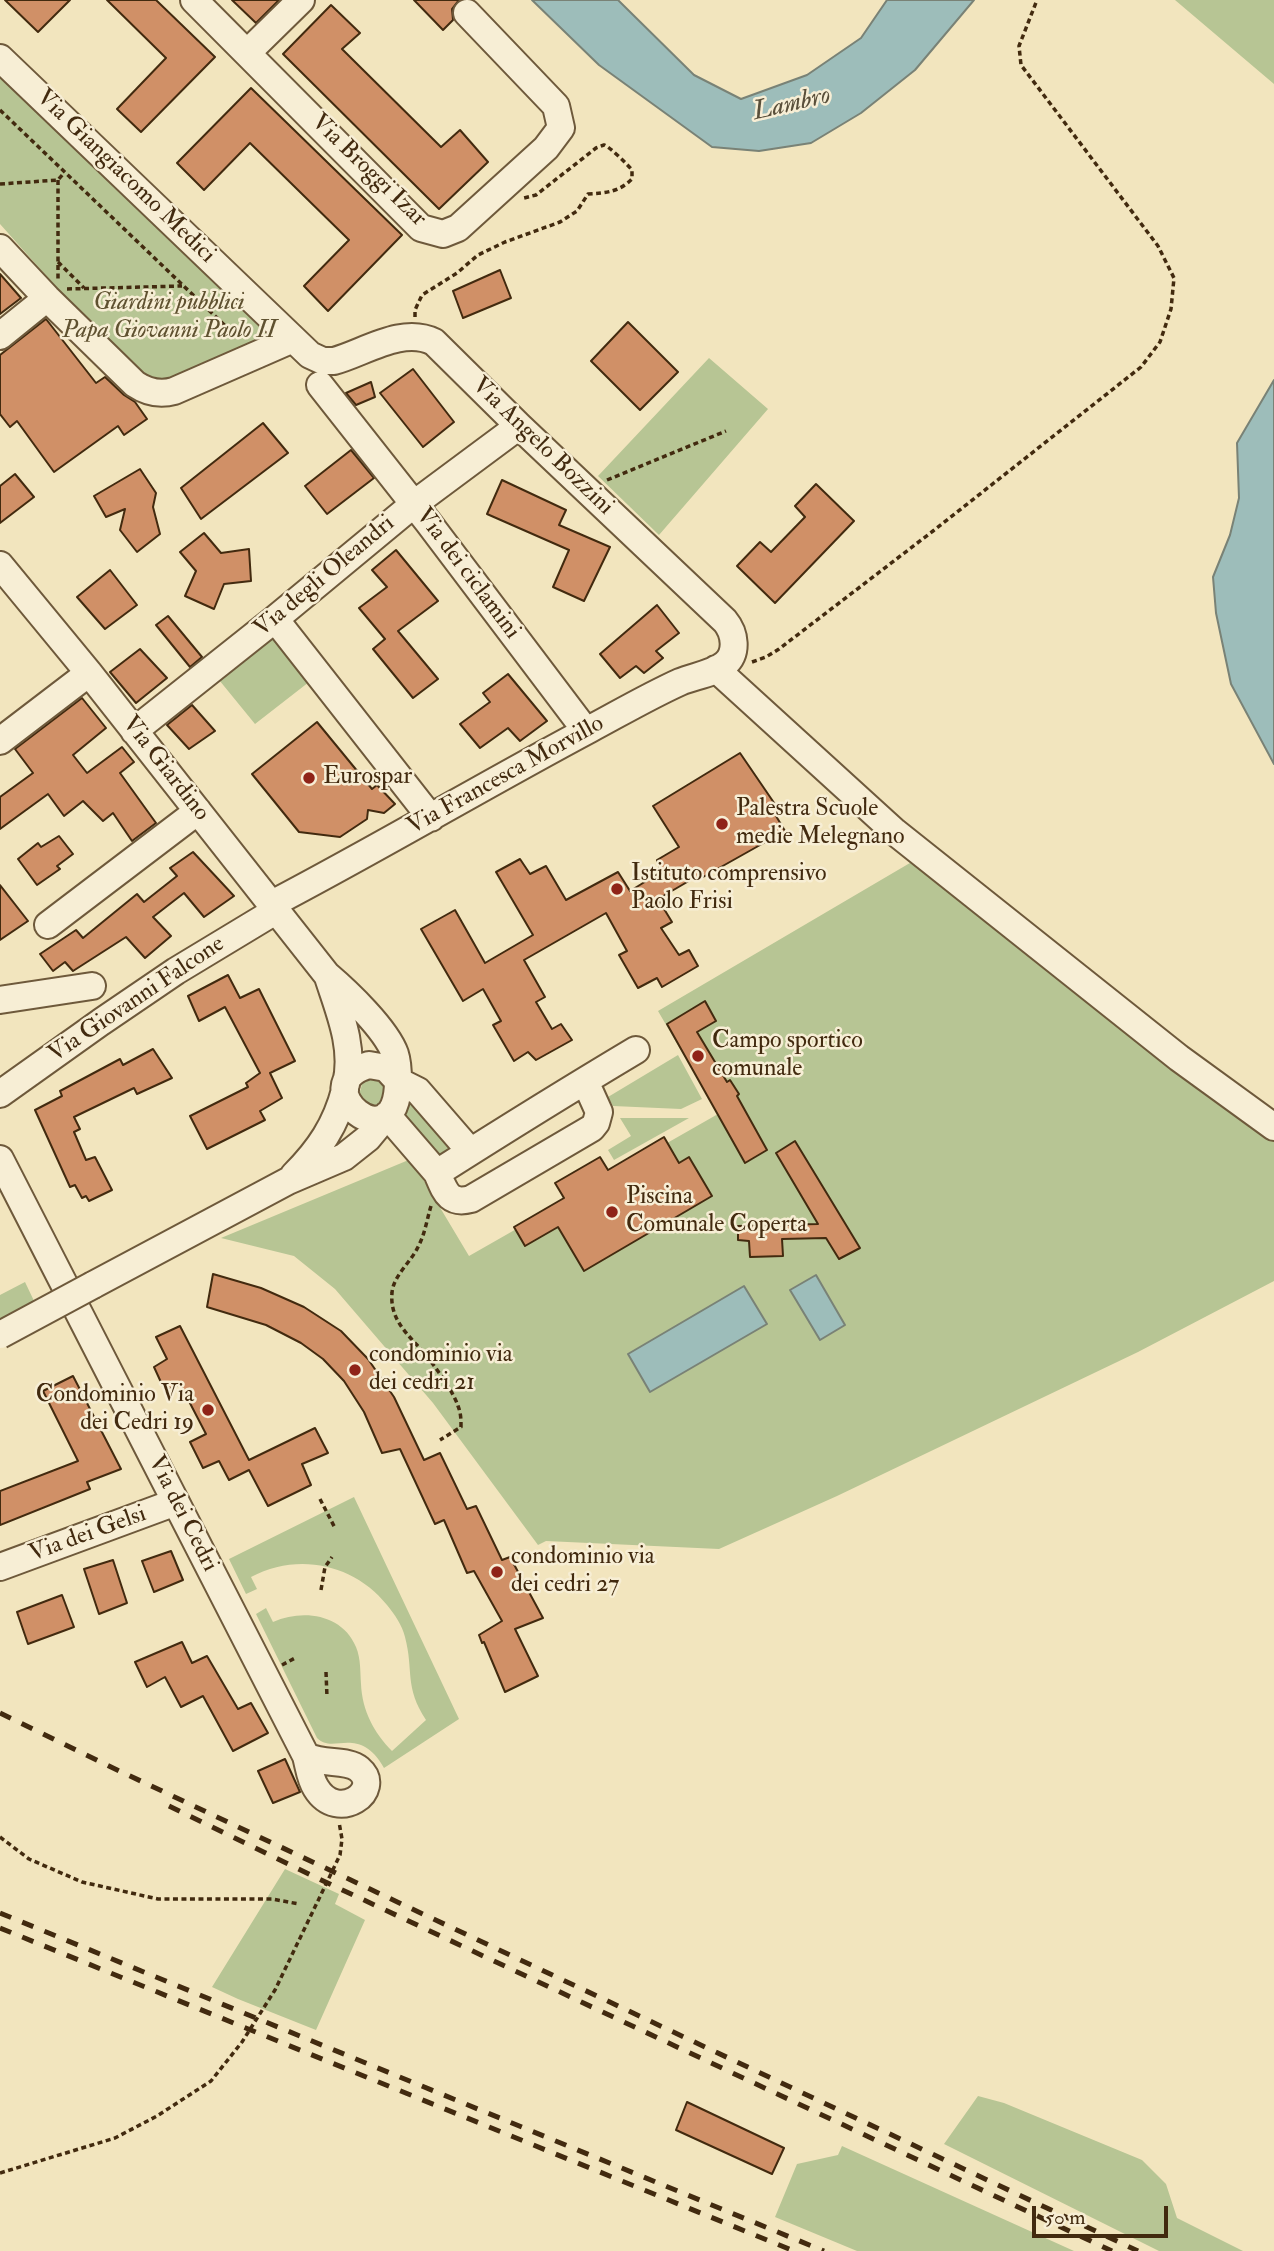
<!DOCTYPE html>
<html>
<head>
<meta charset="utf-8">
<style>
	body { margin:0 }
	#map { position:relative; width:1274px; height:2251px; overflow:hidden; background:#f2e5be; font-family:"IM FELL Double Pica",serif }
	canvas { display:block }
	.scale { position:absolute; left:1032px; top:2206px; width:136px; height:32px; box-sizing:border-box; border:4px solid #422a0f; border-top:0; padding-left:9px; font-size:21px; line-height:24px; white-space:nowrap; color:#422a0f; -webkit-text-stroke:5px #f7eed5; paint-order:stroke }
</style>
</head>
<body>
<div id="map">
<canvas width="1274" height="2251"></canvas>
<div class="scale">50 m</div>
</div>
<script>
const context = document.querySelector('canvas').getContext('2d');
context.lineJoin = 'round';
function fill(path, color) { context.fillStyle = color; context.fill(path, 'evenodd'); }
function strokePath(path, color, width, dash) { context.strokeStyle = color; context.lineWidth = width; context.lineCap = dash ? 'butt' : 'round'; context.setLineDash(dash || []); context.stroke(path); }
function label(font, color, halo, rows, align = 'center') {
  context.font = font + ' "IM FELL Double Pica",serif'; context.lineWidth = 5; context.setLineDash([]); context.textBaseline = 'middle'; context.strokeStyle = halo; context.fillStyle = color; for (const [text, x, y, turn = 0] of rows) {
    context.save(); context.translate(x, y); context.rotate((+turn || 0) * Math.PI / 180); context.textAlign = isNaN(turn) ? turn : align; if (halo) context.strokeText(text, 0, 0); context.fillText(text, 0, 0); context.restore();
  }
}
const green = new Path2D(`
	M 1175,0 L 1274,0 L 1274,84 Z
	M 0,69 L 274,338 L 164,384 L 146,378 L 58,289 L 0,224 Z
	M 709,358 L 768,409 L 659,535 L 598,476 Z
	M 270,631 L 309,682 L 255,724 L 215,675 Z
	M 915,860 L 1274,1140 L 1274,1281 L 1138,1352 L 837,1496 L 719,1549 L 546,1541 L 538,1545 L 433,1403 L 335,1289 L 294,1256 L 221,1238 L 411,1159 L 469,1256 L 718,1114 L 658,1011 Z
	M 678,1055 L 702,1099 L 681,1109 L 613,1106 L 608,1097 Z
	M 371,1076 L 387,1082 L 383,1103 C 371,1107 366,1105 359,1095 L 363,1081 Z
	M 406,1090 L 455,1147 L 440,1158 L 418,1138 L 401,1110 Z
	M 620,1118 L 689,1118 L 614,1160 L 608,1150 L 631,1136 Z
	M 25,1282 L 35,1303 L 0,1322 L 0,1295 Z
	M 354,1497 L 459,1719 L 384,1768 C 359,1724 333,1755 317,1738 L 256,1614 L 266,1608 L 273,1622 C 303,1609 342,1614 356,1647 C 361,1659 360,1672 361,1684 C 362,1710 374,1733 392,1751 L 426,1720 C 404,1686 414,1671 405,1637 C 402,1625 395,1615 387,1605 C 354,1564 298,1552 251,1577 L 257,1589 L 246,1594 L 229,1559 Z
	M 285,1869 L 339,1894 L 335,1904 L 365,1920 L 316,2030 L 238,1999 L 212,1987 Z
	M 978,2096 L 1004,2103 L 1142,2160 L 1166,2184 L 1177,2218 L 1243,2251 L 1159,2251 L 944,2144 Z
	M 842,2146 L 1074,2251 L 857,2251 L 775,2217 L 797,2164 L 838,2155 Z`);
const water = new Path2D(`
	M 532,0 L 618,0 L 694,75 L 741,99 L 807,75 L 861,38 L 887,0 L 974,0 L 915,70 L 861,113 L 811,143 L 759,151 L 712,147 L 599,65 Z
	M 1274,380 L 1274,764 L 1231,684 L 1216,613 L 1213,577 L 1230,535 L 1239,498 L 1237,443 Z
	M 816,1275 L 845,1325 L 820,1340 L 790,1290 Z
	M 744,1286 L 767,1324 L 650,1392 L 628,1354 Z`);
const building = new Path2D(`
	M 5,0 L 70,0 L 38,32 Z
	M 107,0 L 156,0 L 215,57 L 141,132 L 117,109 L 166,58 Z
	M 232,0 L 279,0 L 256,23 Z
	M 414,0 L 459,0 L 452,9 L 453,20 L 443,30 Z
	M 331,5 L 360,33 L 342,49 L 441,147 L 460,130 L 488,162 L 439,209 L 283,54 Z
	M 251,88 L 402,235 L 328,311 L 304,286 L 349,240 L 250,143 L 204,190 L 177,163 Z
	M 500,270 L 511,298 L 463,318 L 453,291 Z
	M 0,274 L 21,298 L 0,314 Z
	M 46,319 L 96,383 L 105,377 L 124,395 L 135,402 L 147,419 L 124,435 L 118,426 L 54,472 L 17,421 L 10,427 L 0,414 L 0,355 Z
	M 628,322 L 678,372 L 640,410 L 591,361 Z
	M 413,369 L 454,422 L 423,447 L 380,393 Z
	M 371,382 L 375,397 L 356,405 L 346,393 Z
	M 263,423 L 288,453 L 201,519 L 181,488 Z
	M 351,450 L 374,478 L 327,514 L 305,486 Z
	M 140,469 L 156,493 L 153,507 L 160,534 L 137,552 L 120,530 L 125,509 L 106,517 L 94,496 Z
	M 15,474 L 34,497 L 0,523 L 0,486 Z
	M 502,480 L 566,510 L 559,525 L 610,547 L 584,601 L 553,587 L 569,550 L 487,514 Z
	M 816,484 L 854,521 L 775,603 L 737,566 L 760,542 L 771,552 L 805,517 L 795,506 Z
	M 204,533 L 221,553 L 249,549 L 251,581 L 224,584 L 214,609 L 185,596 L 196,571 L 180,552 Z
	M 396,550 L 438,601 L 398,631 L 438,679 L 413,698 L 373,649 L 385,639 L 359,608 L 387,587 L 372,570 Z
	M 110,570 L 137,605 L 105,629 L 77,597 Z
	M 657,605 L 679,633 L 656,651 L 663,658 L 644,673 L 636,666 L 620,678 L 600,654 Z
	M 168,616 L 202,657 L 190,667 L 156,625 Z
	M 140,649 L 167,678 L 136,703 L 110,672 Z
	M 508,674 L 547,721 L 520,741 L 508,728 L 480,748 L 460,724 L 490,702 L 483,693 Z
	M 82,698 L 106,728 L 73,755 L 87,773 L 122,747 L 134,762 L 120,773 L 156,823 L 132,841 L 113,813 L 103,821 L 83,801 L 64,816 L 48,794 L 0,829 L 0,797 L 33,773 L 15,749 Z
	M 192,705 L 215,731 L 189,749 L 167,725 Z
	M 317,722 L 372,789 L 377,785 L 395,804 L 384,813 L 368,810 L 367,819 L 340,837 L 299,832 L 252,774 Z
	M 740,753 L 781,813 L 776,816 L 785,831 L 696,881 L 694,878 L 658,899 L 672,922 L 661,928 L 679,955 L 689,950 L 698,966 L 662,987 L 657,978 L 638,988 L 619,955 L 627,951 L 606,913 L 524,960 L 545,997 L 536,1002 L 552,1029 L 561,1024 L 572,1040 L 536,1060 L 528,1052 L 514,1061 L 493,1025 L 501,1021 L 483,989 L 463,1001 L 421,929 L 455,910 L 485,963 L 533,935 L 496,872 L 520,859 L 530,874 L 546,866 L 566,900 L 618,872 L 630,891 L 661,872 L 657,860 L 679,847 L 653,806 Z
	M 59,836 L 73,854 L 57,866 L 60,869 L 37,885 L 18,859 L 38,843 L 41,847 Z
	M 193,852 L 234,896 L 204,917 L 184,893 L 153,917 L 171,936 L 145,958 L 126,937 L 73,971 L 65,962 L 53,971 L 40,954 L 76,930 L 83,938 L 137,894 L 144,902 L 177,876 L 170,868 Z
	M 0,885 L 28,921 L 0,940 Z
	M 228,975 L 240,998 L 259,989 L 295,1061 L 270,1073 L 282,1098 L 260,1111 L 265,1120 L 207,1149 L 190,1116 L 248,1087 L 246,1083 L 260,1073 L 225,1007 L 199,1021 L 188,996 Z
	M 705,1001 L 716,1021 L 697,1032 L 727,1082 L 730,1080 L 739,1094 L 737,1096 L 767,1150 L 745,1163 L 667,1024 Z
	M 153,1049 L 172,1078 L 137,1094 L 134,1088 L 74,1117 L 80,1129 L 74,1132 L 86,1160 L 95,1157 L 112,1190 L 89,1201 L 86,1196 L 82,1198 L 75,1185 L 70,1187 L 35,1110 L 62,1096 L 60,1091 L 120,1059 L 123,1065 Z
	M 664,1137 L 679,1163 L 689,1157 L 712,1196 L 584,1271 L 558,1227 L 525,1246 L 514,1227 L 564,1198 L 555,1183 L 600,1157 L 608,1170 Z
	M 795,1141 L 860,1248 L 839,1259 L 826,1238 L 782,1239 L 783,1256 L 750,1257 L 749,1241 L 738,1240 L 738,1226 L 818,1224 L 776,1153 Z
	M 213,1274 L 261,1288 L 304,1307 L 341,1331 L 368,1359 L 394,1397 L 424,1460 L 440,1453 L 467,1509 L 476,1506 L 502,1560 L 510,1557 L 543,1618 L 515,1629 L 538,1676 L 505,1692 L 484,1642 L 482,1643 L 479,1635 L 502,1621 L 474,1571 L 467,1573 L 444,1520 L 435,1524 L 400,1449 L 382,1453 L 364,1412 L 344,1381 L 323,1359 L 301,1343 L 266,1325 L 207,1307 Z
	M 180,1326 L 249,1460 L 315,1428 L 328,1453 L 302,1464 L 311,1485 L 268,1506 L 249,1470 L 229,1480 L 219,1461 L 203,1468 L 190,1442 L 206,1434 L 180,1384 L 165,1391 L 154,1367 L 167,1359 L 156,1337 Z
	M 73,1376 L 121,1469 L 87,1482 L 90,1489 L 0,1525 L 0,1491 L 78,1461 L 43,1391 Z
	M 171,1551 L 183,1580 L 154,1592 L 142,1561 Z
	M 113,1560 L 127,1603 L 99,1614 L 84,1569 Z
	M 62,1595 L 74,1627 L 28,1644 L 17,1612 Z
	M 182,1642 L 192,1663 L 207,1656 L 238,1709 L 251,1703 L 268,1733 L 233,1751 L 203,1696 L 181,1707 L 165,1677 L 147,1687 L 135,1662 Z
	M 285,1759 L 300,1792 L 273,1803 L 258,1771 Z
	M 687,2102 L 784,2148 L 772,2174 L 676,2130 Z`);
const path = new Path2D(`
	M 0,110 L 239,339
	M 58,180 L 58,279
	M 0,184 L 58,180 L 64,173
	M 58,262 L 84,288
	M 67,289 L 182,286
	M 415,317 L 415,310 L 422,295 L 457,273 L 478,255 L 505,242 L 560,222 L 577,211 L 588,194 C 606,193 619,192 632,179 L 632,170 C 627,164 610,147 604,145 L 596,148 L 536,195 L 524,198
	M 607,480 L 726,431
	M 752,662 L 766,657 L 779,649 L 933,531 L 1141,367 L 1160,342 L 1171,309 L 1174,278 L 1158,246 L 1021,65 L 1019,46 L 1037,0
	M 431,1206 C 427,1219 425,1234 418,1247 C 411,1262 393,1276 392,1293 C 390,1315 402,1329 416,1344 C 428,1356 453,1390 458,1406 C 461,1413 461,1420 461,1427 L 440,1440
	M 320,1499 L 335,1528
	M 321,1590 L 325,1567 L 332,1557
	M 282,1665 L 295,1658
	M 326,1672 L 327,1697
	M 0,1837 L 29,1859 L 82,1882 L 158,1899 L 272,1899 L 299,1904
	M 0,2173 L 115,2138 L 157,2116 L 211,2081 L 242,2042 L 275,1990 L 340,1855 L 342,1839 L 339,1822`);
const minor = new Path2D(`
	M 194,0 L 421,228 L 443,234 L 458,228 L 546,148 L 561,128 L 556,106 L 467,13
	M 248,52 L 301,0
	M 0,58 L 310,355 L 323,361 L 334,361 C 364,353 402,326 434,342 L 519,426 L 725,621 C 735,633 738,653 725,664 C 713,674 694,676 680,682 C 649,696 620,713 590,729 C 483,786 379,848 272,904
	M 0,248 L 47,298 L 135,384 C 147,392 160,395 174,391 L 293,339
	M 0,336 L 47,298
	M 320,385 L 428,522 L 586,731
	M 0,565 L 89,673 L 327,975 C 347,992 386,1029 395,1054 C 398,1063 398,1072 398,1081 L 418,1091 L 470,1151
	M 275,619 L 431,818
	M 716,669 L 895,832 L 1179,1058 L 1274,1127
	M 134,731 L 275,619 L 414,504 L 519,426
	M 0,741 L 89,673
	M 48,925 L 198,811
	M 328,977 C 339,1011 355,1048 346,1084
	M 0,1000 L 92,986
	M 369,1065 L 386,1068 L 398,1081 C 398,1167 300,1085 369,1065 Z
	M 585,1081 L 599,1112 L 596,1123 L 592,1128 L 471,1199 C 448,1205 445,1191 437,1173 C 503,1131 569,1090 636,1050
	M 0,1094 L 101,1022 L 176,971 L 277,910
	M 0,1159 L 306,1756 C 309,1767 310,1779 316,1788 C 338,1824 384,1790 359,1769 C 347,1759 323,1765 306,1756
	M 294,1175 C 319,1150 336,1125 345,1090
	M 93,1285 L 288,1181 L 344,1157 L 368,1138 L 387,1115 L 437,1173
	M 0,1567 L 176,1502`);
const rail = new Path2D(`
	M 0,1713 L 111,1767 L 1138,2251
	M 169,1806 L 317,1878 L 1112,2251
	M 0,1913 L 824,2251
	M 0,1928 L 794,2251`);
const minorBridge = new Path2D(`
	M 0,1335 L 93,1285`);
const markers = [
	[309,778,7,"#8f2418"],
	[722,824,7,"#8f2418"],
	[617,889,7,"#8f2418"],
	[698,1056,7,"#8f2418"],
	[612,1212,7,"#8f2418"],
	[355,1370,7,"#8f2418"],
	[208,1410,7,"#8f2418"],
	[497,1572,7,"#8f2418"]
];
const streetNames = [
	["Via Broggi Izar",368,171,44],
	["Via Giangiacomo Medici",125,177,44],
	["Via Angelo Bozzini",542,447,44],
	["Via dei ciclamini",467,574,53],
	["Via degli Oleandri",325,577,-40],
	["Via Giardino",165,769,52],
	["Via Francesca Morvillo",506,776,-29],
	["Via Giovanni Falcone",137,1000,-34],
	["Via dei Cedri",182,1514,63],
	["Via dei Gelsi",88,1535,-20]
];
const parkNames = [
	["Giardini pubblici",169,304],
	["Papa Giovanni Paolo II",169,332]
];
const poiNames = [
	["Eurospar",323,778],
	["Palestra Scuole",736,810],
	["medie Melegnano",736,838],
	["Istituto comprensivo",631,875],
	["Paolo Frisi",631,903],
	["Campo sportico",712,1042],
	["comunale",712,1070],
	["Piscina",626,1198],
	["Comunale Coperta",626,1226],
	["condominio via",369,1356],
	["dei cedri 21",369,1384],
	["Condominio Via",194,1396,"right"],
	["dei Cedri 19",194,1424,"right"],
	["condominio via",511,1558],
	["dei cedri 27",511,1586]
];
const waterNames = [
	["Lambro",792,105,-13]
];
fill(green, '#b7c594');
fill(water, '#9dbdba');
strokePath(water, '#798276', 2);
fill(building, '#d09067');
strokePath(building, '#422a0f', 2);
strokePath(minor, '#6e593b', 30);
strokePath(path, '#422a0f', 3.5, [5, 3.5]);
strokePath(minor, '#f7eed5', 26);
strokePath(rail, '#422a0f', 5, [12, 12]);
strokePath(minorBridge, '#6e593b', 30, []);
strokePath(minorBridge, '#f7eed5', 26);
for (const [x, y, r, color] of markers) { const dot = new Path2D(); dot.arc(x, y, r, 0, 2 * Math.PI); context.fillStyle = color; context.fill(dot); strokePath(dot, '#f7eed5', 2.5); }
label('24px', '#422a0f', '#f7eed5', streetNames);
label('italic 24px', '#5f5130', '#f7eed5', parkNames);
label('24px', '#422a0f', '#f7eed5', poiNames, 'left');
label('italic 26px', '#594f3a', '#f7eed5', waterNames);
</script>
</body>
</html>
